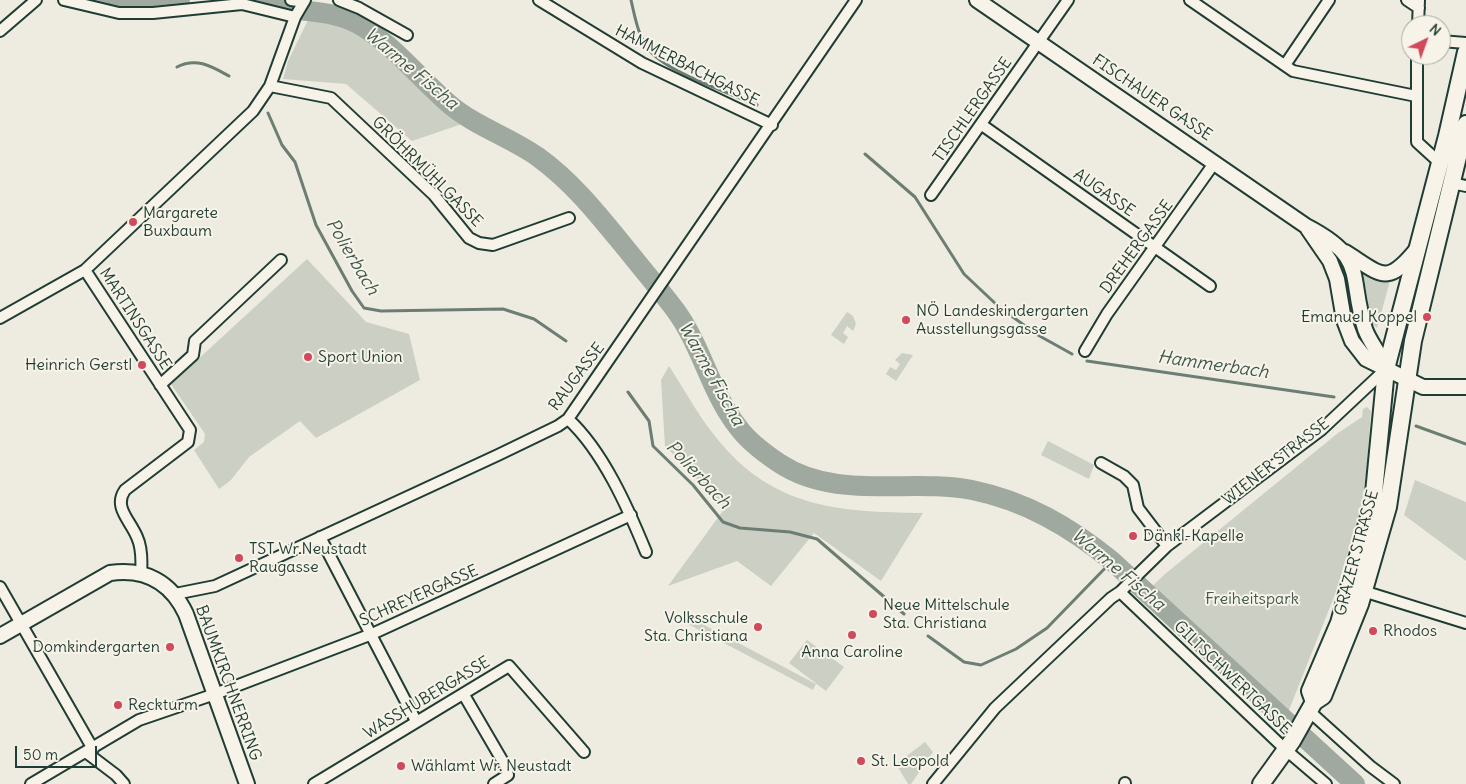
<!DOCTYPE html>
<html>
<head>
<meta charset="utf-8">
<style>
	body { margin:0 }
	#map { position:relative; width:1466px; height:784px; overflow:hidden; background:#eeece1; font-family:Delius,sans-serif }
	canvas { display:block }
	.north { position:absolute; left:1401px; top:15px; width:50px; height:50px; box-sizing:border-box; background:#f7f3e8; border:1px solid #a1aaa0; border-radius:50%; rotate:42deg; font-size:14px; font-weight:700; line-height:20px; text-align:center; color:#1f3d34 }
	.north::after { content:''; display:block; margin:auto; width:18px; height:22px; background:#d1495b; clip-path:polygon(50% 0,100% 100%,50% 72%,0 100%) }
	.scale { position:absolute; left:15px; top:746px; width:82px; height:22px; box-sizing:border-box; border:2px solid #1f3d34; border-top:0; padding-left:6px; font-size:15px; line-height:18px; white-space:nowrap; color:#1f3d34; -webkit-text-stroke:4px #f7f3e8; paint-order:stroke }
</style>
</head>
<body>
<div id="map">
<canvas width="1466" height="784"></canvas>
<div class="north">N</div>
<div class="scale">50 m</div>
</div>
<script>
const context = document.querySelector('canvas').getContext('2d');
context.lineJoin = 'round';
function fill(path, color) { context.fillStyle = color; context.fill(path, 'evenodd'); }
function strokePath(path, color, width, dash) { context.strokeStyle = color; context.lineWidth = width; context.lineCap = dash ? 'butt' : 'round'; context.setLineDash(dash || []); context.stroke(path); }
function label(font, color, halo, rows, align = 'center') {
  context.font = font + ' Delius,sans-serif'; context.lineWidth = 4; context.setLineDash([]); context.textBaseline = 'middle'; context.strokeStyle = halo; context.fillStyle = color; for (const [text, x, y, turn = 0] of rows) {
    context.save(); context.translate(x, y); context.rotate((+turn || 0) * Math.PI / 180); context.textAlign = isNaN(turn) ? turn : align; if (halo) context.strokeText(text, 0, 0); context.fillText(text, 0, 0); context.restore();
  }
}
const green = new Path2D(`
	M 309,18 L 330,18 L 354,29 L 462,124 L 412,141 L 346,84 L 283,79 L 288,61 Z
	M 307,259 L 366,322 L 409,334 L 420,380 L 316,438 L 300,421 L 249,457 L 231,480 L 219,489 L 194,450 L 204,442 L 205,434 L 171,384 Z
	M 1359,268 L 1375,278 L 1390,281 L 1377,328 L 1371,322 Z
	M 847,312 L 853,316 L 856,324 L 853,331 L 847,326 L 843,333 L 848,337 L 844,344 L 831,335 Z
	M 902,353 L 913,355 L 896,381 L 886,374 L 890,367 L 896,370 L 900,364 L 895,360 Z
	M 669,366 C 684,389 698,415 715,436 C 771,508 838,512 923,513 L 881,581 L 814,533 L 771,586 L 737,561 L 668,586 L 725,508 L 665,446 L 661,380 Z
	M 1367,407 L 1371,411 L 1367,465 L 1361,511 L 1334,597 L 1289,710 L 1279,725 L 1141,597 L 1165,574 L 1338,433 L 1362,417 L 1363,409 Z
	M 1048,441 L 1094,465 L 1089,479 L 1041,455 Z
	M 1415,480 L 1466,502 L 1466,561 L 1404,515 Z
	M 691,618 L 816,684 L 813,690 L 688,624 Z
	M 807,640 L 844,667 L 826,691 L 789,663 Z
	M 925,742 L 933,752 L 911,784 L 908,784 L 896,764 Z`);
const stream = new Path2D(`
	M 631,0 C 635,17 638,37 650,51 C 669,73 729,93 757,105
	M 177,67 C 196,57 211,66 229,76
	M 268,113 L 282,145 L 295,162 L 316,225 L 352,291 L 364,308 L 381,311 L 503,309 L 534,319 L 566,341
	M 865,154 L 915,197 L 964,274 L 998,306 L 1036,334 L 1072,354
	M 1087,361 L 1334,397
	M 628,392 L 649,421 L 653,446 L 693,485 L 723,522 L 740,528 L 790,532 L 817,539 L 904,614
	M 1416,426 L 1466,444
	M 928,636 L 964,662 L 981,665 L 1016,649 L 1047,628 L 1112,561`);
const river = new Path2D(`
	M 97,0 L 122,4 L 180,0
	M 246,0 C 259,2 271,6 284,8 C 309,12 334,11 358,24 C 392,43 419,78 448,103 C 474,126 510,137 538,157 C 574,183 600,217 628,251 C 644,271 661,291 676,311 C 702,347 711,393 738,427 C 748,441 764,453 779,463 C 836,501 908,478 972,490 C 1026,501 1070,527 1112,561 L 1355,784`);
const street = new Path2D(`
	M 64,0 L 119,13 L 153,13 L 242,4 L 295,17
	M 291,0 L 304,2
	M 339,0 L 359,8 L 407,35
	M 539,0 L 642,63 L 772,125
	M 1190,0 L 1293,71 L 1416,96
	M 1407,0 L 1419,8
	M 1418,25 L 1419,0
	M 0,31 L 36,0
	M 1441,41 L 1466,43
	M 1417,55 L 1417,142 L 1440,163
	M 1285,65 L 1329,0
	M 270,86 L 331,98 L 434,195 L 469,238 L 479,243 L 493,245 L 569,218
	M 982,125 L 1210,286
	M 1452,183 L 1466,186
	M 931,195 L 1068,0
	M 85,270 L 190,430 L 188,442 L 125,490 C 113,507 130,520 137,537 C 142,548 142,560 141,573
	M 0,318 L 85,270 L 253,111 L 270,86 L 295,17 L 305,0
	M 1085,351 L 1107,314 L 1215,162
	M 160,385 L 193,355 L 195,341 L 281,260
	M 568,419 C 603,451 628,508 646,552
	M 1101,463 L 1124,476 L 1133,485 L 1138,508 L 1167,546
	M 320,537 L 416,721
	M 0,587 L 93,749
	M 1363,591 L 1466,623
	M 1120,592 L 1286,750 L 1326,784
	M 175,594 L 215,586 L 498,455 L 558,426 L 568,419 L 856,0
	M 464,695 L 506,767 L 508,775 L 494,784
	M 1309,711 L 1370,766 L 1394,784
	M 87,753 L 116,775 L 124,784
	M 1125,783 L 1125,784
	M 31,784 L 139,720 L 215,694 L 372,634 L 631,515
	M 314,784 L 509,666 L 584,752
	M 933,784 L 995,708 L 1111,598 L 1120,592 L 1167,546 L 1321,430 L 1386,369`);
const secondary = new Path2D(`
	M 977,0 L 1306,226 C 1368,258 1348,274 1365,329 C 1369,341 1381,355 1386,369
	M 1308,229 L 1330,261 L 1337,279 L 1344,320 L 1352,341 L 1366,359 L 1423,387 L 1466,387
	M 1345,252 C 1382,275 1386,287 1417,249
	M 0,636 L 110,573 C 145,568 171,582 186,614 L 247,784`);
const primary = new Path2D(`
	M 1314,702 L 1310,691 L 1339,623 L 1373,503 L 1386,369 L 1447,136 L 1466,52
	M 1261,784 L 1292,741 L 1314,702 L 1323,696 L 1360,604 L 1388,507 L 1413,341 L 1466,124`);
const markers = [
	[133,222,5,"#d1495b"],
	[1427,317,5,"#d1495b"],
	[906,320,5,"#d1495b"],
	[308,357,5,"#d1495b"],
	[142,365,5,"#d1495b"],
	[1133,536,5,"#d1495b"],
	[239,558,5,"#d1495b"],
	[873,614,5,"#d1495b"],
	[758,627,5,"#d1495b"],
	[1373,631,5,"#d1495b"],
	[852,635,5,"#d1495b"],
	[170,647,5,"#d1495b"],
	[118,705,5,"#d1495b"],
	[861,761,5,"#d1495b"],
	[401,766,5,"#d1495b"]
];
const streetNames = [
	["HAMMERBACHGASSE",687,66,27],
	["FISCHAUER GASSE",1152,98,34],
	["TISCHLERGASSE",973,110,-55],
	["GRÖHRMÜHLGASSE",427,172,45],
	["AUGASSE",1104,193,35],
	["DREHERGASSE",1137,247,-54],
	["MARTINSGASSE",135,319,57],
	["RAUGASSE",577,377,-53],
	["WIENER STRASSE",1276,462,-38],
	["GRAZER STRASSE",1357,553,-75],
	["SCHREYERGASSE",419,596,-24],
	["GILTSCHWERTGASSE",1232,678,44],
	["BAUMKIRCHNERRING",228,683,70],
	["WASSHUBERGASSE",427,698,-31]
];
const poiNames = [
	["Margarete",143,213],
	["Buxbaum",143,231],
	["NÖ Landeskindergarten",916,311],
	["Ausstellungsgasse",916,329],
	["Emanuel Koppel",1417,317,"right"],
	["Sport Union",318,357],
	["Heinrich Gerstl",132,365,"right"],
	["Dänkl-Kapelle",1143,536],
	["TST Wr.Neustadt",249,549],
	["Raugasse",249,567],
	["Neue Mittelschule",883,605],
	["Sta. Christiana",883,623],
	["Volksschule",748,618,"right"],
	["Sta. Christiana",748,636,"right"],
	["Rhodos",1383,631],
	["Domkindergarten",160,647,"right"],
	["Anna Caroline",852,652,"center"],
	["Reckturm",128,705],
	["St. Leopold",871,761],
	["Wählamt Wr. Neustadt",411,766]
];
const parkNames = [
	["Freiheitspark",1252,599]
];
const waterNames = [
	["Warme Fischa",411,69,40],
	["Polierbach",352,257,59],
	["Hammerbach",1213,365,8],
	["Warme Fischa",711,374,61],
	["Polierbach",698,475,47],
	["Warme Fischa",1118,570,40]
];
fill(green, '#cccfc4');
strokePath(stream, '#6c7e74', 3);
strokePath(river, '#9fa99f', 20);
strokePath(street, '#1f3d34', 14);
strokePath(secondary, '#1f3d34', 18);
strokePath(primary, '#1f3d34', 20);
strokePath(street, '#f7f3e8', 10);
strokePath(secondary, '#f7f3e8', 14);
strokePath(primary, '#f7f3e8', 16);
for (const [x, y, r, color] of markers) { const dot = new Path2D(); dot.arc(x, y, r, 0, 2 * Math.PI); context.fillStyle = color; context.fill(dot); strokePath(dot, '#f7f3e8', 2); }
label('16px', '#1f3d34', '#f7f3e8', streetNames);
label('16px', '#1f3d34', '#f7f3e8', poiNames, 'left');
label('16px', '#425a51', '#f7f3e8', parkNames);
label('italic 18px', '#3f584f', '#f7f3e8', waterNames);
</script>
</body>
</html>
